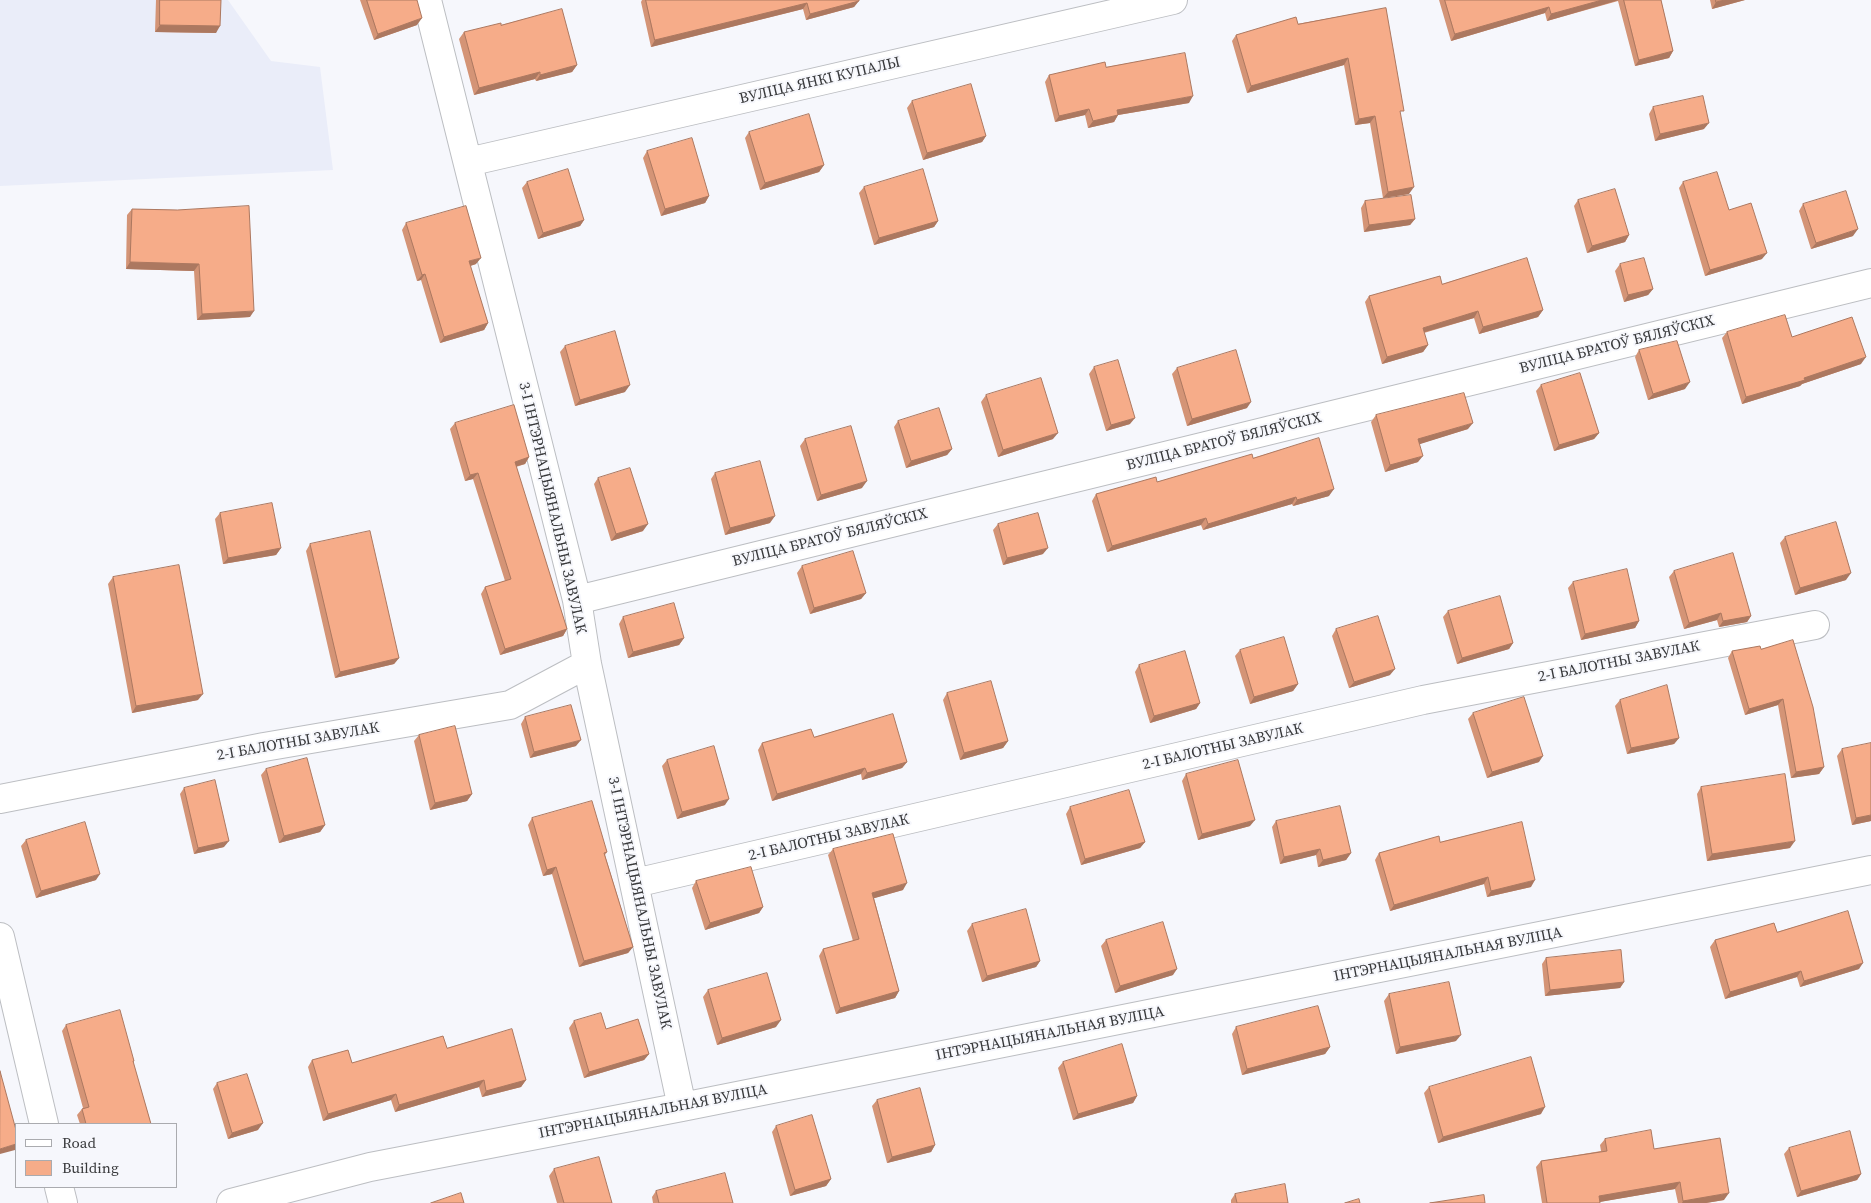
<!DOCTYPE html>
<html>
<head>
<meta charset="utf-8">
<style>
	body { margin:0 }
	#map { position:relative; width:1871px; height:1203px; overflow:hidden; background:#f6f7fc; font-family:"Source Serif 4",serif }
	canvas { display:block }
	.legend { position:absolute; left:15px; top:1123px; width:162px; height:65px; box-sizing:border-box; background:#f6f7fc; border:1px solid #aaabaf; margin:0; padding:6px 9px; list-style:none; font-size:15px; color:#38393b }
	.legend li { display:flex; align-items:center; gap:10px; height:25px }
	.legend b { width:25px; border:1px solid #aaabaf }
</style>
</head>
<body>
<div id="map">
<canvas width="1871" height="1203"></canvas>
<ul class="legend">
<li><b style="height:6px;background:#fff"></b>Road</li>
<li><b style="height:14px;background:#f6ac89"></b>Building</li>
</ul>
</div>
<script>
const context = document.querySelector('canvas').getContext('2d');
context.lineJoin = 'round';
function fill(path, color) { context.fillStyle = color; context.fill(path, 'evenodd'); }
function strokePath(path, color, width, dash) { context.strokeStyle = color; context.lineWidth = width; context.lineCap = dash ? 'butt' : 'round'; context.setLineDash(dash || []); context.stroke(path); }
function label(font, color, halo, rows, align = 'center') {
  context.font = font + ' "Source Serif 4",serif'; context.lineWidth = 4; context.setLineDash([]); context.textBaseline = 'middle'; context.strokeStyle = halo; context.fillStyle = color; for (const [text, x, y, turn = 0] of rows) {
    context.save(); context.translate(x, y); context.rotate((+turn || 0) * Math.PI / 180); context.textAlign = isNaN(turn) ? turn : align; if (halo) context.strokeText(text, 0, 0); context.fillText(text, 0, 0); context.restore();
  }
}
const built = new Path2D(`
	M 0,0 L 228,0 L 271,61 L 320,67 L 333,170 L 0,186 Z`);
const minor = new Path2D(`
	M 427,0 L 577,600 L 587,664 L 682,1107
	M 468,162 L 1173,0
	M 577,600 L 1871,283
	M 0,799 L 264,747 L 510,705 L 587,664
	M 635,883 L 1423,700 L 1815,625
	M 0,937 L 44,1124
	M 59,1187 L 63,1203
	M 231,1203 L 370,1167 L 682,1107 L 1871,870`);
const wall = new Path2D(`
	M 156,0 L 221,0 L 216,33 L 155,32 Z
	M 360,0 L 417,0 L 417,25 L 374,40 Z
	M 642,0 L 859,0 L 854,7 L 806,20 L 803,9 L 651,47 L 641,2 Z
	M 1439,0 L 1661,0 L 1673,51 L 1669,58 L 1635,66 L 1618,1 L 1547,21 L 1545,13 L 1451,41 Z
	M 1710,0 L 1745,0 L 1712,9 Z
	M 1386,8 L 1400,115 L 1409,194 L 1383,198 L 1370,123 L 1355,125 L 1344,65 L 1247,93 L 1232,41 L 1236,35 Z
	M 464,32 L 577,65 L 572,72 L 536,81 L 535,79 L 474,95 L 459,39 Z
	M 1106,67 L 1189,103 L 1118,115 L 1114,122 L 1088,128 L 1085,115 L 1055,122 L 1045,82 L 1049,75 Z
	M 912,101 L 986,136 L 982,142 L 923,160 L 907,108 Z
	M 1653,107 L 1704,129 L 1655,141 L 1649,114 Z
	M 749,132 L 824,165 L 819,172 L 760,190 L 745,138 Z
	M 647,151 L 709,196 L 705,203 L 661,216 L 643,158 Z
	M 527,182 L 584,220 L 580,226 L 538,239 L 522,188 Z
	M 1683,182 L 1762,259 L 1705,276 L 1679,188 Z
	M 864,187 L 938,221 L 934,227 L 874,245 L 859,193 Z
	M 1578,200 L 1629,235 L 1625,242 L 1587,253 L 1574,206 Z
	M 1365,201 L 1415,219 L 1410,225 L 1364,232 L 1361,208 Z
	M 1803,204 L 1853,236 L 1811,249 L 1799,211 Z
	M 132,209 L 177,210 L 250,317 L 197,320 L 194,271 L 126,269 L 127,215 Z
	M 406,223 L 476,264 L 470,266 L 488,323 L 484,330 L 440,343 L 421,280 L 417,281 L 402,230 Z
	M 1620,264 L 1653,289 L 1648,295 L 1624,302 L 1615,271 Z
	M 1442,284 L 1543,310 L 1538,317 L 1479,334 L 1474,318 L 1424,333 L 1428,345 L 1423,352 L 1382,364 L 1365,302 L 1369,296 Z
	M 1727,332 L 1792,337 L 1861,364 L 1802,384 L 1800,386 L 1742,404 L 1722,338 Z
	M 565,346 L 625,392 L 575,406 L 560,352 Z
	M 1639,350 L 1685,389 L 1648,400 L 1635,357 Z
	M 1094,367 L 1130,424 L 1106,431 L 1089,374 Z
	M 1177,368 L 1247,408 L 1187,426 L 1172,374 Z
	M 1541,385 L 1599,433 L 1594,439 L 1554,451 L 1536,391 Z
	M 986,395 L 1053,439 L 998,457 L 981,402 Z
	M 1376,415 L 1468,429 L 1419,444 L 1418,462 L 1385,472 L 1371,422 Z
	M 898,421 L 952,449 L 947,455 L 906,468 L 894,427 Z
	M 455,423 L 529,457 L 525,464 L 516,467 L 567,629 L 563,636 L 500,655 L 481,594 L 485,587 L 505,581 L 473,479 L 465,481 L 450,429 Z
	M 805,439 L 862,488 L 817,501 L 800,446 Z
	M 1253,458 L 1329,496 L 1293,506 L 1292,504 L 1203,530 L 1201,525 L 1107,552 L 1092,501 L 1096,494 L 1157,482 Z
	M 715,473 L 770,523 L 725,535 L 711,479 Z
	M 598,478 L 643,531 L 611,541 L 594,484 Z
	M 220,513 L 281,548 L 276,555 L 223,564 L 215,519 Z
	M 998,524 L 1043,554 L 1003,565 L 993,530 Z
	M 1785,537 L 1846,580 L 1795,595 L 1780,543 Z
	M 310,544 L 399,658 L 394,664 L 335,678 L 306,551 Z
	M 802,566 L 866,593 L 861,599 L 810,614 L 797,573 Z
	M 1674,571 L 1751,616 L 1747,622 L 1719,627 L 1717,620 L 1684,629 L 1669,577 Z
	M 113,577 L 198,700 L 132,713 L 108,584 Z
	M 1573,582 L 1639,621 L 1635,628 L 1581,640 L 1568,588 Z
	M 1448,611 L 1513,643 L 1509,649 L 1457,664 L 1443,617 Z
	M 623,617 L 684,638 L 679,645 L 628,658 L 619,624 Z
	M 1336,629 L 1390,675 L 1349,688 L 1332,636 Z
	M 1761,649 L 1824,767 L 1819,774 L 1791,778 L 1778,705 L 1745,715 L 1728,658 L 1732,651 Z
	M 1240,650 L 1298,684 L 1293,691 L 1250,704 L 1235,656 Z
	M 1139,665 L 1200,703 L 1196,709 L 1150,723 L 1135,672 Z
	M 947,693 L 1008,741 L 1003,748 L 960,760 L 943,700 Z
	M 1620,700 L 1679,738 L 1674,744 L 1627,754 L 1615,706 Z
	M 1473,713 L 1539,762 L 1487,778 L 1468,719 Z
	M 525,717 L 576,746 L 530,758 L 521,724 Z
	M 419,735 L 472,794 L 467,801 L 430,810 L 414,741 Z
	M 814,737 L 907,762 L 902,768 L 862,780 L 861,774 L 772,801 L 758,750 L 762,743 Z
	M 1842,749 L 1871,821 L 1852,825 L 1837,756 Z
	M 667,760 L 725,805 L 677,819 L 662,766 Z
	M 266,769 L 325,825 L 320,832 L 279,843 L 261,775 Z
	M 1186,774 L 1250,826 L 1198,840 L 1182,781 Z
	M 1701,787 L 1790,848 L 1707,861 L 1697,794 Z
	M 184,788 L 224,847 L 194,854 L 180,794 Z
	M 1070,807 L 1145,842 L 1140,848 L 1081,865 L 1066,814 Z
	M 532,818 L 607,852 L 605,855 L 633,947 L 628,953 L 579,967 L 552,874 L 543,876 L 528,825 Z
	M 1276,821 L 1351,853 L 1346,860 L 1318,867 L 1316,855 L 1280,864 L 1272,827 Z
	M 26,840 L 96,880 L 36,898 L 21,846 Z
	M 1440,842 L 1531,887 L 1487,897 L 1484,884 L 1390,911 L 1375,860 L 1379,853 Z
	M 833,849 L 903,890 L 874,898 L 899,991 L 895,998 L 836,1014 L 819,956 L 823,949 L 853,941 L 828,855 Z
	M 696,881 L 763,907 L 759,913 L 705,930 L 692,888 Z
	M 972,924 L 1040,961 L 1036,967 L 982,982 L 967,931 Z
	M 1777,932 L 1859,969 L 1800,987 L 1797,977 L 1725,999 L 1710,947 L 1715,940 Z
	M 1106,940 L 1173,975 L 1115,993 L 1101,946 Z
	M 1546,958 L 1624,982 L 1620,988 L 1545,996 L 1542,964 Z
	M 708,990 L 776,1027 L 717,1045 L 703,997 Z
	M 1389,994 L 1456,1041 L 1396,1054 L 1384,1001 Z
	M 574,1021 L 606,1029 L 649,1054 L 644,1060 L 584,1078 L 569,1028 Z
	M 66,1025 L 134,1061 L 133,1063 L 151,1124 L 80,1124 L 77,1115 L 82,1109 L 83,1108 L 62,1031 Z
	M 1236,1027 L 1330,1047 L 1325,1054 L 1242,1075 L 1232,1034 Z
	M 447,1048 L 526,1080 L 521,1087 L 482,1097 L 479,1087 L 395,1112 L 391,1100 L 323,1121 L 308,1067 L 312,1060 L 352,1063 Z
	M 1063,1062 L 1137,1096 L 1133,1103 L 1073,1120 L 1058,1068 Z
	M 217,1083 L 258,1130 L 228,1139 L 213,1089 Z
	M 1429,1087 L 1541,1114 L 1438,1143 L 1424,1093 Z
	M 877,1100 L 935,1145 L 931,1152 L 887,1163 L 872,1106 Z
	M 776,1126 L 831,1179 L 826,1186 L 790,1196 L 772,1132 Z
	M 1605,1139 L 1654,1149 L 1724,1200 L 1706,1203 L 1678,1203 L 1675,1189 L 1599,1202 L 1600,1203 L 1542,1203 L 1536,1167 L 1541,1161 L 1601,1151 L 1600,1145 Z
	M 1789,1148 L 1861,1174 L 1857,1180 L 1797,1197 L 1784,1154 Z
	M 554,1169 L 612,1203 L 557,1203 L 549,1176 Z
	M 656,1191 L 733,1203 L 653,1203 L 652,1197 Z
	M 1235,1194 L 1288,1203 L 1231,1203 L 1231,1200 Z`);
const shadedWall = new Path2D(`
	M 1602,0 L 1619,0 L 1547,21 L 1551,14 Z
	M 1725,0 L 1745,0 L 1712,9 L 1716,2 Z
	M 859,1 L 854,7 L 806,20 L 810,14 Z
	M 807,3 L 803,9 L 651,47 L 655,40 Z
	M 1549,7 L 1545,13 L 1451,41 L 1455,34 Z
	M 422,18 L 417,25 L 374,40 L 378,34 Z
	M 160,25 L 220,26 L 216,33 L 155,32 Z
	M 1673,51 L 1669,58 L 1635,66 L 1639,60 Z
	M 1348,58 L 1344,65 L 1247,93 L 1251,86 Z
	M 577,65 L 572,72 L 536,81 L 540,75 Z
	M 540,72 L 535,79 L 474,95 L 479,88 Z
	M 1193,96 L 1189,103 L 1112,116 L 1117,110 Z
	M 1089,109 L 1085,115 L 1055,122 L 1059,116 Z
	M 1118,115 L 1114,122 L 1088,128 L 1093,121 Z
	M 1375,116 L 1370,123 L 1355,125 L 1359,119 Z
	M 1709,123 L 1704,129 L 1655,141 L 1660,134 Z
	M 986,136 L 982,142 L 923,160 L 927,153 Z
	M 824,165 L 819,172 L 760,190 L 765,183 Z
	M 1414,187 L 1409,194 L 1383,198 L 1388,192 Z
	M 709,196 L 705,203 L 661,216 L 665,209 Z
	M 1415,219 L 1410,225 L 1364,232 L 1369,225 Z
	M 584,220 L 580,226 L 538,239 L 543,233 Z
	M 938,221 L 934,227 L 874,245 L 879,238 Z
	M 1858,229 L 1853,236 L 1811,249 L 1816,243 Z
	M 1629,235 L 1625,242 L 1587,253 L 1592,246 Z
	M 1767,253 L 1762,259 L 1705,276 L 1710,270 Z
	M 481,258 L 476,264 L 464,268 L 469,261 Z
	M 130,262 L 199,264 L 194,271 L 126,269 Z
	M 425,274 L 421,280 L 417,281 L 422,275 Z
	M 1653,289 L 1648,295 L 1624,302 L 1628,295 Z
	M 1543,310 L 1538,317 L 1479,334 L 1483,327 Z
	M 254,311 L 250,317 L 197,320 L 202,314 Z
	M 1478,311 L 1474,318 L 1418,334 L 1423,328 Z
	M 488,323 L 484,330 L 440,343 L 444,337 Z
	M 1428,345 L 1423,352 L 1382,364 L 1387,357 Z
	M 1866,357 L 1861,364 L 1802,384 L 1800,386 L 1742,404 L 1746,397 Z
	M 1690,382 L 1685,389 L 1648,400 L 1653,394 Z
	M 630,385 L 625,392 L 575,406 L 580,400 Z
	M 1251,402 L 1247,408 L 1187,426 L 1192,419 Z
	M 1135,418 L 1130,424 L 1106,431 L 1111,425 Z
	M 1473,423 L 1468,429 L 1414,446 L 1418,439 Z
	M 1058,433 L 1053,439 L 998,457 L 1003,450 Z
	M 1599,433 L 1594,439 L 1554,451 L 1559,445 Z
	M 952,449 L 947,455 L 906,468 L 911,461 Z
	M 1423,456 L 1418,462 L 1385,472 L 1390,465 Z
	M 529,457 L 525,464 L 510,468 L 515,462 Z
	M 478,473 L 473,479 L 465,481 L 470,475 Z
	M 867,481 L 862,488 L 817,501 L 821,495 Z
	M 1334,489 L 1329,496 L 1293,506 L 1297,500 Z
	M 1296,497 L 1292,504 L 1203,530 L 1208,524 Z
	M 775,516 L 770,523 L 725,535 L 730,528 Z
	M 1206,518 L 1201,525 L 1107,552 L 1112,546 Z
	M 648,524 L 643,531 L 611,541 L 616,534 Z
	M 281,548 L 276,555 L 223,564 L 228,558 Z
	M 1048,548 L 1043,554 L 1003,565 L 1007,558 Z
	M 1851,573 L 1846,580 L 1795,595 L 1800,588 Z
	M 866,593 L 861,599 L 810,614 L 814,608 Z
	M 1721,613 L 1717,620 L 1684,629 L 1689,623 Z
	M 1751,616 L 1747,622 L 1719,627 L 1723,621 Z
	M 1639,621 L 1635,628 L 1581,640 L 1585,634 Z
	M 567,629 L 563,636 L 500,655 L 505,649 Z
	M 684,638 L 679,645 L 628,658 L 633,652 Z
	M 1513,643 L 1509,649 L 1457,664 L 1462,658 Z
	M 399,658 L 394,664 L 335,678 L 340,672 Z
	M 1395,669 L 1390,675 L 1349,688 L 1354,682 Z
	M 1298,684 L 1293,691 L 1250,704 L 1254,697 Z
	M 203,694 L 198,700 L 132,713 L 136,706 Z
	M 1783,699 L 1778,705 L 1745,715 L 1749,709 Z
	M 1200,703 L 1196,709 L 1150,723 L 1154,716 Z
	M 1679,738 L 1674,744 L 1627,754 L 1631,748 Z
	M 581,740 L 576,746 L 530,758 L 534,752 Z
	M 1008,741 L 1003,748 L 960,760 L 964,753 Z
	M 1543,756 L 1539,762 L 1487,778 L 1492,772 Z
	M 907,762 L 902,768 L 862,780 L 867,773 Z
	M 1824,767 L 1819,774 L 1791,778 L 1796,772 Z
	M 865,768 L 861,774 L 772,801 L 777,794 Z
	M 472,794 L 467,801 L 430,810 L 435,803 Z
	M 729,799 L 725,805 L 677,819 L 682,812 Z
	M 1871,815 L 1871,821 L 1852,825 L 1856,818 Z
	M 1255,820 L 1250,826 L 1198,840 L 1202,834 Z
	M 325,825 L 320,832 L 279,843 L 284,836 Z
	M 229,841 L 224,847 L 194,854 L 198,848 Z
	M 1795,841 L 1790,848 L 1707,861 L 1712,854 Z
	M 1145,842 L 1140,848 L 1081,865 L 1085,859 Z
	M 1320,849 L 1316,855 L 1280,864 L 1284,857 Z
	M 1351,853 L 1346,860 L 1318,867 L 1323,860 Z
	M 556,867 L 552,874 L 543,876 L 547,870 Z
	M 100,874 L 96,880 L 36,898 L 41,891 Z
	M 1488,877 L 1484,884 L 1390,911 L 1394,905 Z
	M 1535,880 L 1531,887 L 1487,897 L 1491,891 Z
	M 907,883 L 903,890 L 868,900 L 872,893 Z
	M 763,907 L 759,913 L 705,930 L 710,923 Z
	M 633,947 L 628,953 L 579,967 L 584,961 Z
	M 1040,961 L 1036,967 L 982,982 L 987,976 Z
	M 1863,963 L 1859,969 L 1800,987 L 1804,981 Z
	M 1177,969 L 1173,975 L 1115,993 L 1120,986 Z
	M 1801,971 L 1797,977 L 1725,999 L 1730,992 Z
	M 1624,982 L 1620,988 L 1545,996 L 1550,990 Z
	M 899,991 L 895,998 L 836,1014 L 840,1008 Z
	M 781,1020 L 776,1027 L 717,1045 L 722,1038 Z
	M 1461,1035 L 1456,1041 L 1396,1054 L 1400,1047 Z
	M 1330,1047 L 1325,1054 L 1242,1075 L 1247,1069 Z
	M 649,1054 L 644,1060 L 584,1078 L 589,1072 Z
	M 484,1080 L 479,1087 L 395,1112 L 399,1105 Z
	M 526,1080 L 521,1087 L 482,1097 L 486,1091 Z
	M 396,1094 L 391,1100 L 323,1121 L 328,1114 Z
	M 1137,1096 L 1133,1103 L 1073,1120 L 1078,1114 Z
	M 1545,1107 L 1541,1114 L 1438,1143 L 1443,1137 Z
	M 263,1123 L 258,1130 L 228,1139 L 232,1133 Z
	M 16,1144 L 16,1149 L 15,1150 L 0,1154 L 0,1149 Z
	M 935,1145 L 931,1152 L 887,1163 L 892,1157 Z
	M 1861,1174 L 1857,1180 L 1797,1197 L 1801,1191 Z
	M 831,1179 L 826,1186 L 790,1196 L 795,1190 Z
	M 1680,1182 L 1675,1189 L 1594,1203 L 1599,1196 Z
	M 1729,1193 L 1724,1200 L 1706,1203 L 1682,1203 L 1683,1201 Z`);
const building = new Path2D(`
	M 160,0 L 221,0 L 220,26 L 160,25 Z
	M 367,0 L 417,0 L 422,18 L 378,34 Z
	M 646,0 L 859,0 L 859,1 L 810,14 L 807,3 L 655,40 Z
	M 1445,0 L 1602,0 L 1551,14 L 1549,7 L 1455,34 Z
	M 1624,0 L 1661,0 L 1673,51 L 1639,60 Z
	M 1716,0 L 1725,0 L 1716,2 Z
	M 1386,8 L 1404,111 L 1400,111 L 1414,187 L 1388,192 L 1375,116 L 1359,119 L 1348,58 L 1251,86 L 1236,35 L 1296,17 L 1298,24 Z
	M 562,9 L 577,65 L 540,75 L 540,72 L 479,88 L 464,32 L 501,23 L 501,25 Z
	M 1185,53 L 1193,96 L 1117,110 L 1118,115 L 1093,121 L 1089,109 L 1059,116 L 1049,75 L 1105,62 L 1106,67 Z
	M 971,84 L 986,136 L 927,153 L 912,101 Z
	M 1703,96 L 1709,123 L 1660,134 L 1653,107 Z
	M 809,114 L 824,165 L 765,183 L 749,132 Z
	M 692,138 L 709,196 L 665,209 L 647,151 Z
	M 568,169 L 584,220 L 543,233 L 527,182 Z
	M 923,169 L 938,221 L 879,238 L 864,187 Z
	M 1717,172 L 1729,210 L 1751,203 L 1767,253 L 1710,270 L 1683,182 Z
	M 1615,189 L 1629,235 L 1592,246 L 1578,200 Z
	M 1846,191 L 1858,229 L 1816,243 L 1803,204 Z
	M 1411,195 L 1415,219 L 1369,225 L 1365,201 Z
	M 249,206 L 254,311 L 202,314 L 199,264 L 130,262 L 132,209 L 177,210 Z
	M 466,206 L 481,258 L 469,261 L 488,323 L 444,337 L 425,274 L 422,275 L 406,223 Z
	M 1527,258 L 1543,310 L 1483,327 L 1478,311 L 1423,328 L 1428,345 L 1387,357 L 1369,296 L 1440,276 L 1442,284 Z
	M 1644,258 L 1653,289 L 1628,295 L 1620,264 Z
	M 1785,315 L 1792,337 L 1852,317 L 1866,357 L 1804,378 L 1805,380 L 1746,397 L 1727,332 Z
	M 615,331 L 630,385 L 580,400 L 565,346 Z
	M 1677,341 L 1690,382 L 1653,394 L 1639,350 Z
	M 1236,350 L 1251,402 L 1192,419 L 1177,368 Z
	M 1118,360 L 1135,418 L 1111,425 L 1094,367 Z
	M 1580,373 L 1599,433 L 1559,445 L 1541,385 Z
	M 1041,378 L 1058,433 L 1003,450 L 986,395 Z
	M 1464,393 L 1473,423 L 1418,439 L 1423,456 L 1390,465 L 1376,415 Z
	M 514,405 L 529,457 L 515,462 L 567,629 L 505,649 L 485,587 L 511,579 L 478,473 L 470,475 L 455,423 Z
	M 939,408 L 952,449 L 911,461 L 898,421 Z
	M 851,426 L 867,481 L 821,495 L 805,439 Z
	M 1319,438 L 1334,489 L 1297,500 L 1296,497 L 1208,524 L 1206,518 L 1112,546 L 1096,494 L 1156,477 L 1157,482 L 1252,454 L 1253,458 Z
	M 760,461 L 775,516 L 730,528 L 715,473 Z
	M 630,468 L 648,524 L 616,534 L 598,478 Z
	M 272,503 L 281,548 L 228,558 L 220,513 Z
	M 1038,513 L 1048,548 L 1007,558 L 998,524 Z
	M 1836,522 L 1851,573 L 1800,588 L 1785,537 Z
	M 370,531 L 399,658 L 340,672 L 310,544 Z
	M 853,551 L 866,593 L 814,608 L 802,566 Z
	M 1733,553 L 1751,616 L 1723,621 L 1721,613 L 1689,623 L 1674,571 Z
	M 179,565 L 203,694 L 136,706 L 113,577 Z
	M 1627,569 L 1639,621 L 1585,634 L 1573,582 Z
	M 1500,596 L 1513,643 L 1462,658 L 1448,611 Z
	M 674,603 L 684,638 L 633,652 L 623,617 Z
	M 1378,616 L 1395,669 L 1354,682 L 1336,629 Z
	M 1284,637 L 1298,684 L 1254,697 L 1240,650 Z
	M 1793,640 L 1813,707 L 1824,767 L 1796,772 L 1783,699 L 1749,709 L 1732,651 L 1760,646 L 1761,649 Z
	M 1185,651 L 1200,703 L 1154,716 L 1139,665 Z
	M 991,681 L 1008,741 L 964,753 L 947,693 Z
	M 1667,685 L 1679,738 L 1631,748 L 1620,700 Z
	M 1524,697 L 1543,756 L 1492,772 L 1473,713 Z
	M 571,705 L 581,740 L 534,752 L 525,717 Z
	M 893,714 L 907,762 L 867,773 L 865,768 L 777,794 L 762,743 L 811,729 L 814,737 Z
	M 455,726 L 472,794 L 435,803 L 419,735 Z
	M 1871,743 L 1871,815 L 1856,818 L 1842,749 Z
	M 714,746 L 729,799 L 682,812 L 667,760 Z
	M 307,758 L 325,825 L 284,836 L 266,769 Z
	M 1238,760 L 1255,820 L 1202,834 L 1186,774 Z
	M 1785,774 L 1795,841 L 1712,854 L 1701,787 Z
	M 215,780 L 229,841 L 198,848 L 184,788 Z
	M 1129,790 L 1145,842 L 1085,859 L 1070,807 Z
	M 592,801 L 607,852 L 604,853 L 633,947 L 584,961 L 556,867 L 547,870 L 532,818 Z
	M 1340,806 L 1351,853 L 1323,860 L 1320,849 L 1284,857 L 1276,821 Z
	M 85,822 L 100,874 L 41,891 L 26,840 Z
	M 1522,822 L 1535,880 L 1491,891 L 1488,877 L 1394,905 L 1379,853 L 1439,836 L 1440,842 Z
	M 893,834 L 907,883 L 872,893 L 899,991 L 840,1008 L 823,949 L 859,939 L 833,849 Z
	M 751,867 L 763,907 L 710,923 L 696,881 Z
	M 1026,909 L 1040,961 L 987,976 L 972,924 Z
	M 1848,911 L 1863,963 L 1804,981 L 1801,971 L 1730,992 L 1715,940 L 1774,923 L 1777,932 Z
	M 1163,922 L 1177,969 L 1120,986 L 1106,940 Z
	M 1621,950 L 1624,982 L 1550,990 L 1546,958 Z
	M 767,973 L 781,1020 L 722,1038 L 708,990 Z
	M 1449,982 L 1461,1035 L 1400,1047 L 1389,994 Z
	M 1318,1006 L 1330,1047 L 1247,1069 L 1236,1027 Z
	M 120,1010 L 134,1061 L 133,1061 L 151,1124 L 86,1124 L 82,1109 L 89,1107 L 66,1025 Z
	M 601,1013 L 606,1029 L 638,1019 L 649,1054 L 589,1072 L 574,1021 Z
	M 512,1029 L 526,1080 L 486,1091 L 484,1080 L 399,1105 L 396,1094 L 328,1114 L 312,1060 L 348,1050 L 352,1063 L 443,1036 L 447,1048 Z
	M 1122,1044 L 1137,1096 L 1078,1114 L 1063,1062 Z
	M 1531,1057 L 1545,1107 L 1443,1137 L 1429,1087 Z
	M 0,1071 L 16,1130 L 16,1144 L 0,1149 Z
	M 247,1074 L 263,1123 L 232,1133 L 217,1083 Z
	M 920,1088 L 935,1145 L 892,1157 L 877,1100 Z
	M 812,1115 L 831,1179 L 795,1190 L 776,1126 Z
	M 1651,1130 L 1654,1149 L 1720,1138 L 1729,1193 L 1683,1201 L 1680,1182 L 1599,1196 L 1600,1203 L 1547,1203 L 1541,1161 L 1607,1151 L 1605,1139 Z
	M 1850,1131 L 1861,1174 L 1801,1191 L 1789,1148 Z
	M 599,1157 L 612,1203 L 564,1203 L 554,1169 Z
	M 725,1173 L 733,1203 L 659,1203 L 656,1191 Z
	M 1285,1184 L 1288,1203 L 1237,1203 L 1235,1194 Z
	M 461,1193 L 464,1203 L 431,1203 Z
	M 1484,1195 L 1485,1203 L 1430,1203 Z
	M 1359,1199 L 1360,1203 L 1345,1203 Z`);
const streetNames = [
	["ВУЛІЦА ЯНКІ КУПАЛЫ",820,81,-13],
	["ВУЛІЦА БРАТОЎ БЯЛЯЎСКІХ",1617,345,-14],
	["ВУЛІЦА БРАТОЎ БЯЛЯЎСКІХ",1224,442,-14],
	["3-І ІНТЭРНАЦЫЯНАЛЬНЫ ЗАВУЛАК",552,508,77],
	["ВУЛІЦА БРАТОЎ БЯЛЯЎСКІХ",830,538,-14],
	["2-І БАЛОТНЫ ЗАВУЛАК",1619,662,-11],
	["2-І БАЛОТНЫ ЗАВУЛАК",298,742,-10],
	["2-І БАЛОТНЫ ЗАВУЛАК",1223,747,-13],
	["2-І БАЛОТНЫ ЗАВУЛАК",829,838,-13],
	["3-І ІНТЭРНАЦЫЯНАЛЬНЫ ЗАВУЛАК",639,903,78],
	["ІНТЭРНАЦЫЯНАЛЬНАЯ ВУЛІЦА",1448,955,-11],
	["ІНТЭРНАЦЫЯНАЛЬНАЯ ВУЛІЦА",1050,1034,-11],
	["ІНТЭРНАЦЫЯНАЛЬНАЯ ВУЛІЦА",653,1112,-11]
];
fill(built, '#eaedf9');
strokePath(minor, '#bcbec2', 30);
strokePath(minor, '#fff', 28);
fill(wall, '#d49476');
fill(shadedWall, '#ac7860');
fill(building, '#f6ac89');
strokePath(building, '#ac7860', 1);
label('15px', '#38393b', '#f6f7fc', streetNames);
</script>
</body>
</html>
